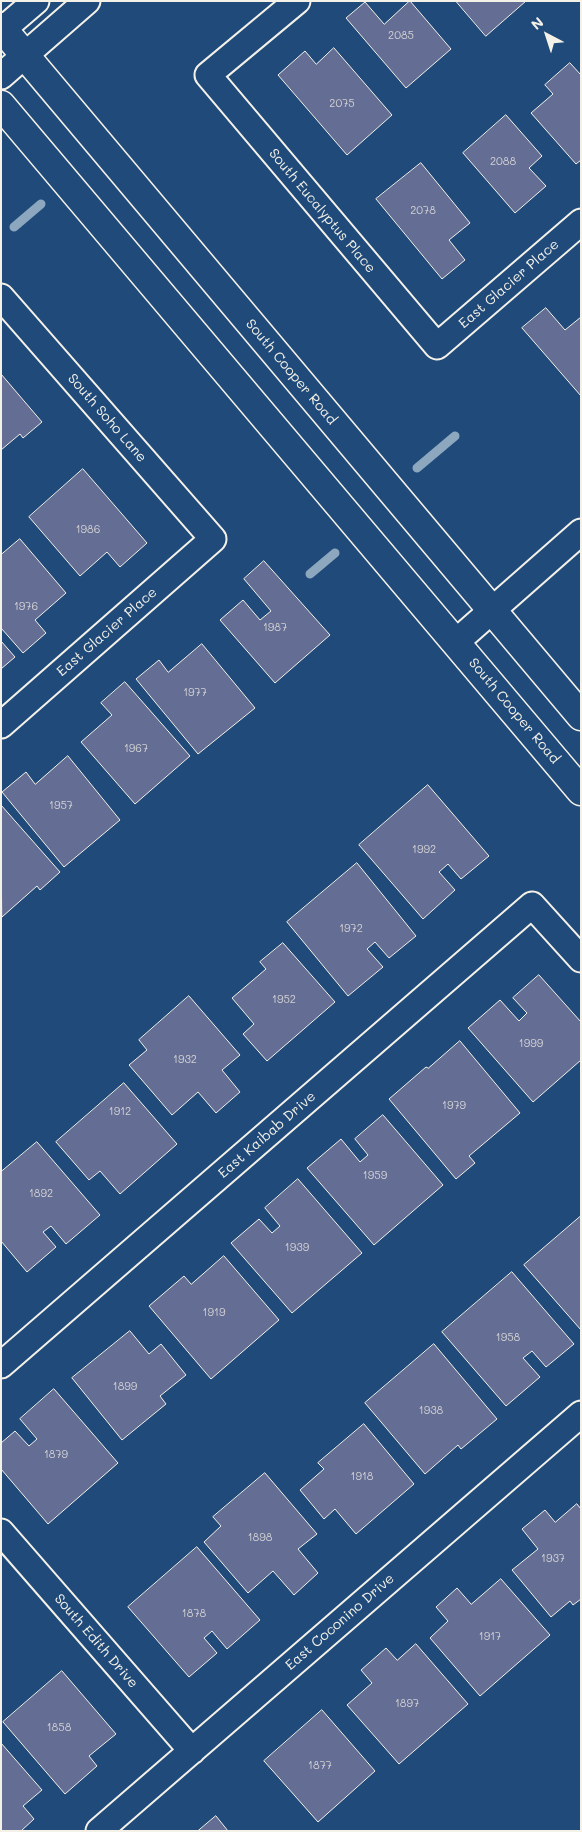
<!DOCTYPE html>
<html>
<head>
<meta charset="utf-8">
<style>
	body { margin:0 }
	#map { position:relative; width:582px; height:1832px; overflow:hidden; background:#1f4a7a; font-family:Mali,sans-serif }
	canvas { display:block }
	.frame { position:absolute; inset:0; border:2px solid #f4f1e8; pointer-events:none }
	.north { position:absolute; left:522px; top:10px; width:50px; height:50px; -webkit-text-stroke:4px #1f4a7a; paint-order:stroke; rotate:320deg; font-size:14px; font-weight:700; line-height:20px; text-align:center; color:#f4f1e8 }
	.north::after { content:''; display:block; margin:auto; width:18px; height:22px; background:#f4f1e8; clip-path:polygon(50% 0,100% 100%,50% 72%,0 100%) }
</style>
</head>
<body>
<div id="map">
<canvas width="582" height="1832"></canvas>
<div class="frame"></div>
<div class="north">N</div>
</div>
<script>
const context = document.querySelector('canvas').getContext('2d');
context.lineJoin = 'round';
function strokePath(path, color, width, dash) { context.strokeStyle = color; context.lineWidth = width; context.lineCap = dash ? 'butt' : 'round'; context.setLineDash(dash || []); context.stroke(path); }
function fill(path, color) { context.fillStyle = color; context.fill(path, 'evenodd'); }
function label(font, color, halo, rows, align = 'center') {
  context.font = font + ' Mali,sans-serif'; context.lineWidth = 4.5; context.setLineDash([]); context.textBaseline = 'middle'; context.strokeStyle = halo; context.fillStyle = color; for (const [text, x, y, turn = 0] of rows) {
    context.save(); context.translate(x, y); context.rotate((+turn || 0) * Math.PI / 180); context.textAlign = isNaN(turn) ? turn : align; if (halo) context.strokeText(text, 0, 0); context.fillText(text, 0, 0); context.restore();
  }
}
const stream = new Path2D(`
	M 14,227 L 41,204
	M 417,468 L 455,436
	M 310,574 L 335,553`);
const building = new Path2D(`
	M 410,1 L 451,49 L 406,88 L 346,18 L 365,2 L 384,24 Z
	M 456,1 L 526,1 L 486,36 Z
	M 334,48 L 392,115 L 347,155 L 278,75 L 305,51 L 316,64 Z
	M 570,63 L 581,75 L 581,160 L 576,164 L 531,113 L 553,94 L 545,85 Z
	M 506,115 L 542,156 L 529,168 L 546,186 L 515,213 L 463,153 Z
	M 421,163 L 470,223 L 449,240 L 465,260 L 442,279 L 376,199 Z
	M 546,308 L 565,330 L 581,317 L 581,396 L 522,328 Z
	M 1,374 L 42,422 L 23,438 L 20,434 L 1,450 Z
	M 83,469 L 147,543 L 120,567 L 107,552 L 80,576 L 29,517 Z
	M 20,539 L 66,593 L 35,620 L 46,633 L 23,653 L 1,628 L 1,555 Z
	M 264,561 L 330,635 L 275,683 L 220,620 L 243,600 L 260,620 L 271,611 L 244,579 Z
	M 1,641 L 15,657 L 1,669 Z
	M 202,644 L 255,708 L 198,754 L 136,679 L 159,660 L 168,672 Z
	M 125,682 L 190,756 L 135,804 L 81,742 L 112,715 L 101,703 Z
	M 68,756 L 120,820 L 64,867 L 2,792 L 26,772 L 35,784 Z
	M 428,785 L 489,856 L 461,879 L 448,864 L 439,872 L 455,890 L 423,919 L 359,845 Z
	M 1,805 L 60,872 L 40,890 L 37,886 L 2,917 Z
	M 357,863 L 416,936 L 389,958 L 375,942 L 367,949 L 383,967 L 348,996 L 287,922 Z
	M 283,943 L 335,1002 L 267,1061 L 243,1034 L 254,1024 L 232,998 L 266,969 L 260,962 Z
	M 539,975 L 581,1022 L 581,1060 L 533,1102 L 468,1028 L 500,1000 L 519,1021 L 527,1013 L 513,998 Z
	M 189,996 L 240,1055 L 222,1070 L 240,1092 L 216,1113 L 198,1092 L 172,1115 L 129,1065 L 147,1050 L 139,1040 Z
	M 460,1041 L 520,1113 L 469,1156 L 475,1163 L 456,1179 L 389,1099 L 426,1067 L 428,1068 Z
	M 124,1083 L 177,1144 L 120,1194 L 100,1171 L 89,1180 L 56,1142 Z
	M 383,1115 L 443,1185 L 374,1245 L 307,1168 L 341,1139 L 360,1162 L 368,1155 L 355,1139 Z
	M 37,1142 L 100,1215 L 66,1244 L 51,1226 L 43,1232 L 56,1247 L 27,1272 L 1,1241 L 1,1172 Z
	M 298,1179 L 362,1253 L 292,1313 L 231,1243 L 259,1219 L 272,1233 L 280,1226 L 265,1208 Z
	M 581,1216 L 581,1330 L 524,1265 Z
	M 224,1256 L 279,1320 L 211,1379 L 149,1306 L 184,1276 L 191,1284 Z
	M 512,1272 L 574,1344 L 546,1367 L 532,1351 L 523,1358 L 540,1377 L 506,1406 L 442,1332 Z
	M 130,1331 L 149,1354 L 161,1344 L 186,1375 L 160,1396 L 166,1404 L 122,1440 L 72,1378 Z
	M 434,1344 L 497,1419 L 461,1449 L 458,1445 L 425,1474 L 365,1403 Z
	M 54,1389 L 118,1463 L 48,1524 L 1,1469 L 1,1443 L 15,1431 L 29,1446 L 37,1439 L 20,1419 Z
	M 364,1424 L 414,1484 L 356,1534 L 335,1509 L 324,1519 L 300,1490 L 324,1469 L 318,1463 Z
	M 265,1473 L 317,1534 L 298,1549 L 318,1573 L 294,1595 L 273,1571 L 248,1593 L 204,1542 L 221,1526 L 213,1517 Z
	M 577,1504 L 581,1509 L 581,1599 L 573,1605 L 570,1601 L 551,1617 L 512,1570 L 538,1549 L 522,1529 L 545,1510 L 555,1522 Z
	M 197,1547 L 260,1620 L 227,1649 L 212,1631 L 204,1638 L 217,1653 L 189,1677 L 128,1607 Z
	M 501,1579 L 550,1635 L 480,1696 L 430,1638 L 448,1621 L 436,1607 L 457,1588 L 471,1604 Z
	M 416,1644 L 468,1704 L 399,1764 L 347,1705 L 372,1683 L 361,1670 L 386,1648 L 397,1660 Z
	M 62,1671 L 116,1734 L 89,1756 L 97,1766 L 65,1794 L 3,1722 Z
	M 322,1710 L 375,1771 L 318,1822 L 264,1761 Z
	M 1,1743 L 42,1790 L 23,1806 L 34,1819 L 21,1831 L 1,1831 Z
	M 216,1816 L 228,1831 L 198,1831 Z`);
const street = new Path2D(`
	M 297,1 L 208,75 L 437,346 L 581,222
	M 1,31 L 36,1
	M 1,76 L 87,1
	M 1,297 L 213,539 L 1,725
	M 456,642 L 581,532
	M 1,1365 L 532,905 L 581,959
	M 1,1532 L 192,1751
	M 99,1831 L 581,1414`);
const secondary = new Path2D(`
	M 1,27 L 581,716
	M 1,105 L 581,791`);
const numberNames = [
	["2085",401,36],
	["2075",342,104],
	["2088",503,162],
	["2078",423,211],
	["1986",88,530],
	["1976",26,607],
	["1987",275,628],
	["1977",195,693],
	["1967",136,749],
	["1957",61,806],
	["1992",424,850],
	["1972",351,929],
	["1952",284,1000],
	["1999",531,1044],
	["1932",185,1060],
	["1979",454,1106],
	["1912",120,1112],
	["1959",375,1176],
	["1892",41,1194],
	["1939",297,1248],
	["1919",214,1313],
	["1958",508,1338],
	["1899",125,1387],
	["1938",431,1411],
	["1879",56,1455],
	["1918",362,1477],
	["1898",260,1538],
	["1937",553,1559],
	["1878",194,1614],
	["1917",490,1637],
	["1897",407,1704],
	["1858",59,1728],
	["1877",320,1766]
];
const streetNames = [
	["South Eucalyptus Place",322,211,50],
	["East Glacier Place",509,284,-41],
	["South Cooper Road",291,372,50],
	["South Soho Lane",107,418,49],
	["East Glacier Place",107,632,-41],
	["South Cooper Road",514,711,50],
	["East Kaibab Drive",267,1135,-41],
	["East Coconino Drive",340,1622,-41],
	["South Edith Drive",96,1641,49]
];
strokePath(stream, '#8ca7be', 9);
fill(building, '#646d93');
strokePath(building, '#f4f1e8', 1);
strokePath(street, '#f4f1e8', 29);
strokePath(secondary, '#f4f1e8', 31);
strokePath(street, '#1f4a7a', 25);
strokePath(secondary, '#1f4a7a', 28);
label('11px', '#d0d0d3', null, numberNames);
label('14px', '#f4f1e8', '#1f4a7a', streetNames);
</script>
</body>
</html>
